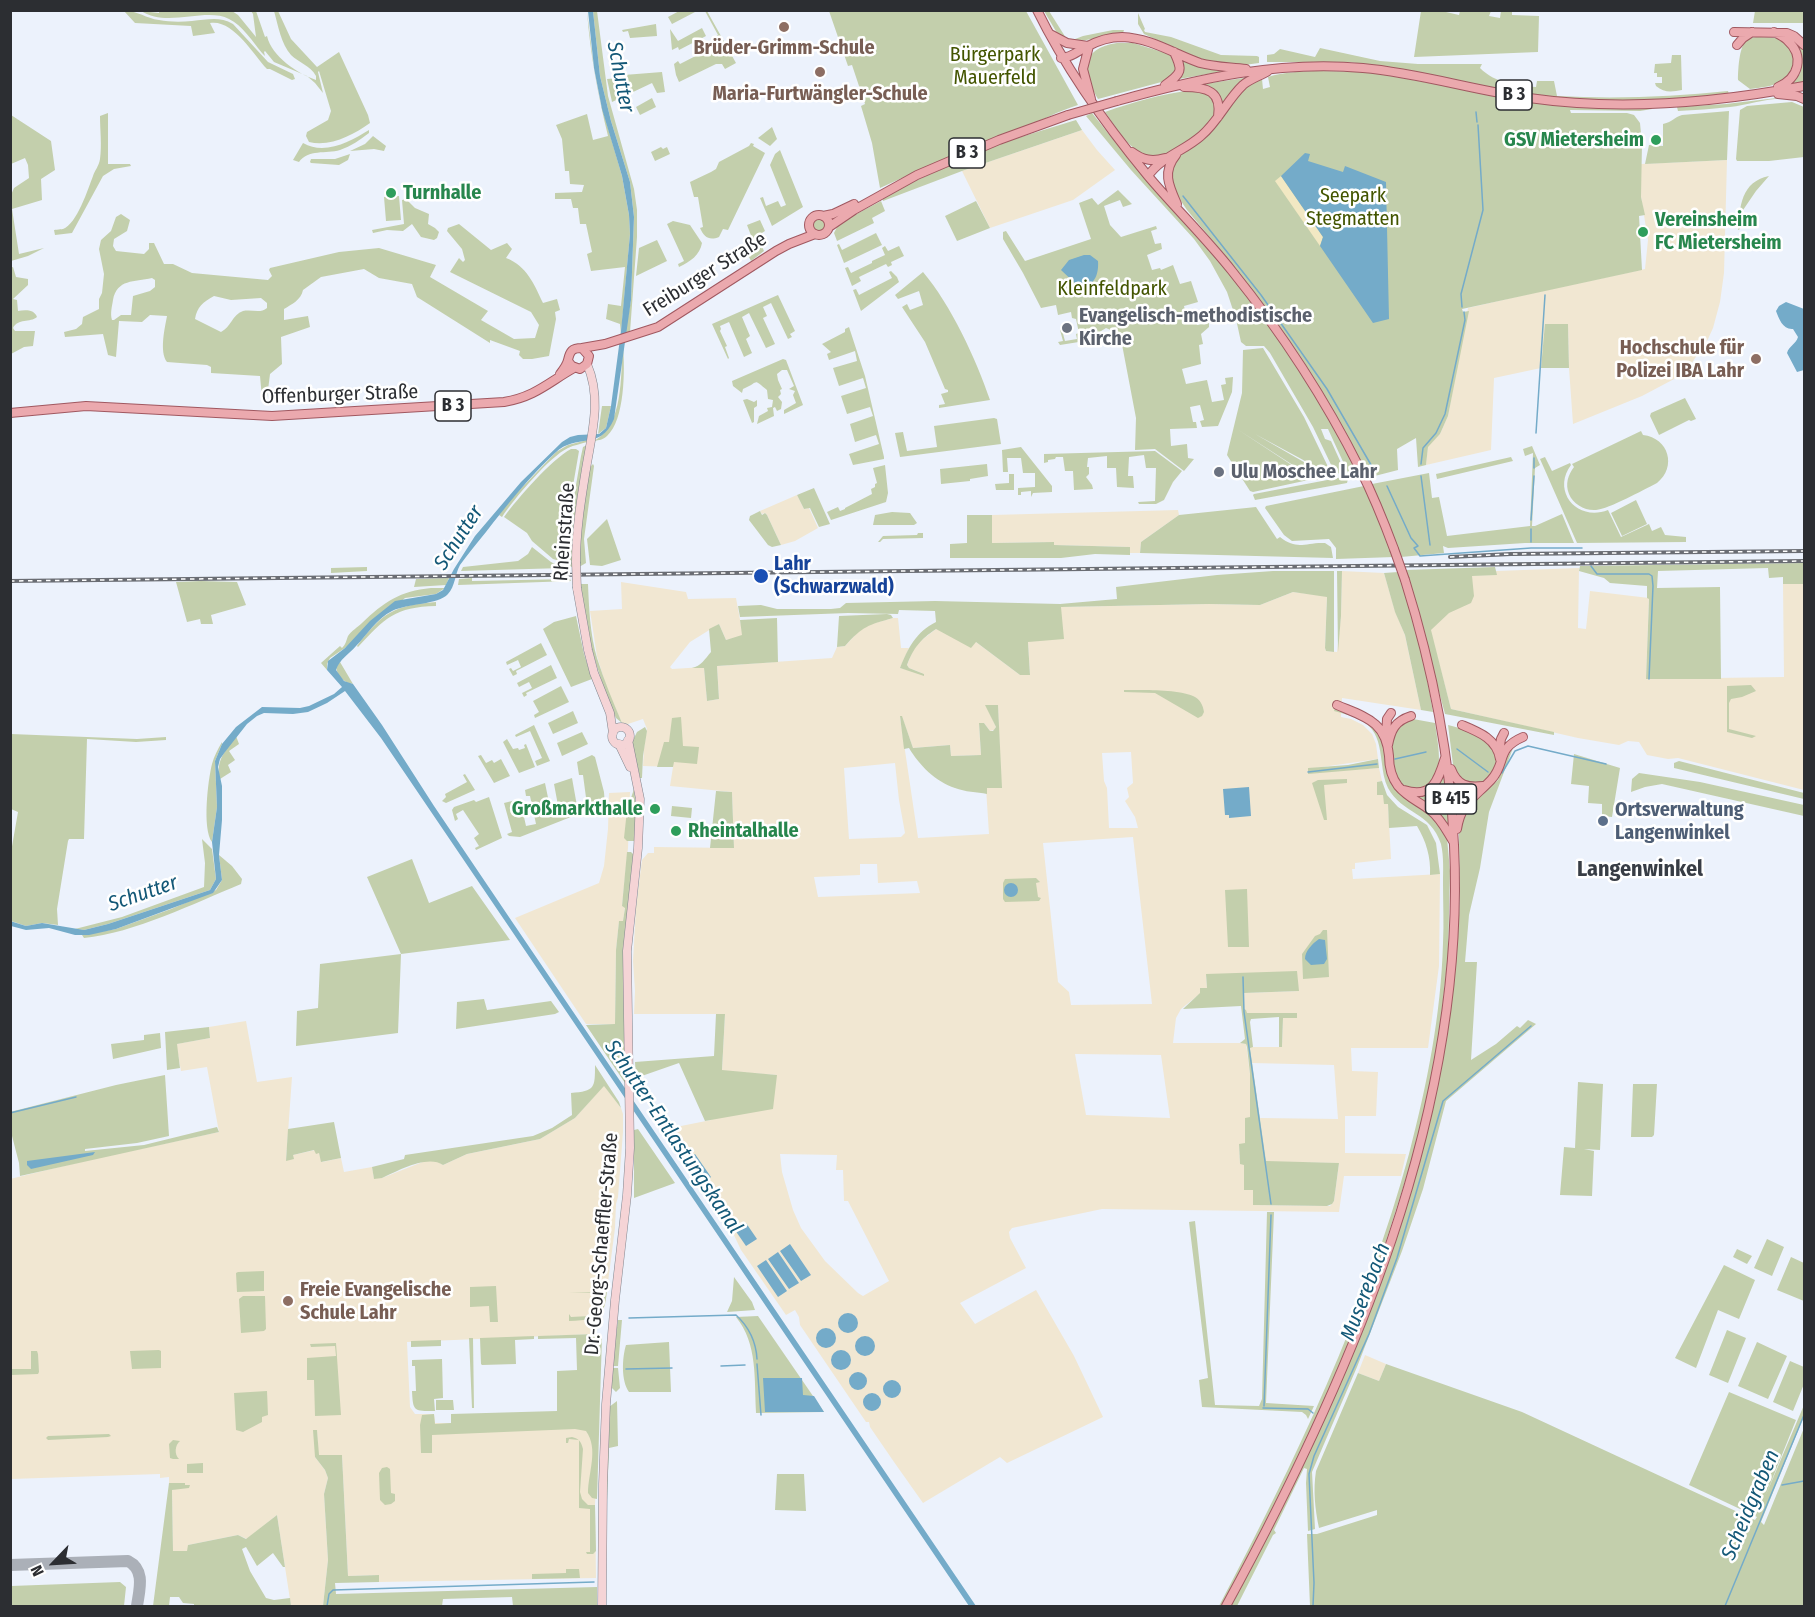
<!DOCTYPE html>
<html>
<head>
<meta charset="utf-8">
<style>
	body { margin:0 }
	#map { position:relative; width:1815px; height:1617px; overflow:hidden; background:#ecf2fc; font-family:"Fira Sans Condensed",sans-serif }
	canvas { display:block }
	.frame { position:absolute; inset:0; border:12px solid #2c2e32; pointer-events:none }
	.north { position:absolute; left:24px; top:1533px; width:60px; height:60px; -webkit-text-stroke:4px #fff; paint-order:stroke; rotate:245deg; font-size:16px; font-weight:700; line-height:24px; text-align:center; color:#2c2e32 }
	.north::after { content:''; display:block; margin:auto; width:21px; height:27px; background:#2c2e32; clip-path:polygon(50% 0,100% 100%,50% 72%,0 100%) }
</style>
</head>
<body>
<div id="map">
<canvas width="1815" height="1617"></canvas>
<div class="frame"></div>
<div class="north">N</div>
</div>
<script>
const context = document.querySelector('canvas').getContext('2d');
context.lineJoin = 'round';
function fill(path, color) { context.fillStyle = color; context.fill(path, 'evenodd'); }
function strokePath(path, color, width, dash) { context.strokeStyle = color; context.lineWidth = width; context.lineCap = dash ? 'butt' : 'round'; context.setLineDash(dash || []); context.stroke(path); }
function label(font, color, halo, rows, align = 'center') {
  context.font = font + ' "Fira Sans Condensed",sans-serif'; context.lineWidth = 5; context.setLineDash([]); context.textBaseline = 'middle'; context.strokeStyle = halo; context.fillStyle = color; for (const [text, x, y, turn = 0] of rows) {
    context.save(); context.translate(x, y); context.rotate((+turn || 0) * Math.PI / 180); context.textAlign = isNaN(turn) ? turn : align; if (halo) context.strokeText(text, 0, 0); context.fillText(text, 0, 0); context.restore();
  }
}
const industrial = new Path2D(`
	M 1082,130 L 1097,150 L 1115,170 L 1073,200 L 990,228 L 962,171 Z
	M 1727,160 L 1724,273 L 1720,302 L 1713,328 L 1708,339 L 1689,367 L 1676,378 L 1642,396 L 1573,424 L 1569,368 L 1568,325 L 1546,324 L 1541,368 L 1494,378 L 1491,450 L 1426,465 L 1428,446 L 1440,434 L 1448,416 L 1468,308 L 1533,293 L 1645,269 L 1648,240 L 1641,197 L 1641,164 Z
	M 797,495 L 804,509 L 809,508 L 818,528 L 795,541 L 781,545 L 767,515 L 765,513 L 762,514 L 760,511 Z
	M 1178,510 L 1179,515 L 1141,542 L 1140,553 L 1130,553 L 1130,547 L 1054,545 L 1053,542 L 992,543 L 992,515 Z
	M 1579,568 L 1578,628 L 1586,629 L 1590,591 L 1649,598 L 1646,679 L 1784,677 L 1783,584 L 1804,584 L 1804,790 L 1678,758 L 1668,759 L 1647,755 L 1639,742 L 1628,741 L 1619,745 L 1578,738 L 1451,709 L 1416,576 L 1496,575 L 1496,571 Z
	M 1342,571 L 1384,573 L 1395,611 L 1405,635 L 1421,710 L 1342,698 L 1341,717 L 1351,719 L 1363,725 L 1372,734 L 1376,744 L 1378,759 L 1308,769 L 1349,770 L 1379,768 L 1382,781 L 1377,782 L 1378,795 L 1383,795 L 1388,804 L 1391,859 L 1355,863 L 1355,869 L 1352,869 L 1353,879 L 1440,874 L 1439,966 L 1428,1048 L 1351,1048 L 1352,1071 L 1378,1072 L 1376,1116 L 1345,1116 L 1345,1153 L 1406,1154 L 1401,1176 L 1344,1176 L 1339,1212 L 1102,1209 L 1012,1228 L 1009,1232 L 1010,1238 L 1026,1268 L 960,1303 L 975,1324 L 1036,1290 L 1074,1356 L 1103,1417 L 1007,1463 L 1000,1457 L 923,1503 L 894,1462 L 870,1427 L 869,1422 L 866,1422 L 800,1325 L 799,1317 L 795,1310 L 786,1315 L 741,1250 L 733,1233 L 725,1223 L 665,1138 L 668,1136 L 666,1129 L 711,1120 L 777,1075 L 722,1071 L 725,1014 L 634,1014 L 635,991 L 633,961 L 636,907 L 642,860 L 648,853 L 654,853 L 654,847 L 734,848 L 732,792 L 670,786 L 673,767 L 643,766 L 644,748 L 647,729 L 643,719 L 628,724 L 622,723 L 607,689 L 597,656 L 590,611 L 622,609 L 621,582 L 686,592 L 688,599 L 736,598 L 743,636 L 726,640 L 719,624 L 690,642 L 670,667 L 672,669 L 704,667 L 707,701 L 719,699 L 717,666 L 832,658 L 837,647 L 845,646 L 857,633 L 867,625 L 893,618 L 898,618 L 901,648 L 909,648 L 900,668 L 924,674 L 909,668 L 907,665 L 913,650 L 918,643 L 936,629 L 976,642 L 1020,675 L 1030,675 L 1028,642 L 1060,607 L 1209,604 L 1260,605 L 1293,592 L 1327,596 L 1325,648 L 1326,651 L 1337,652 L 1341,616 ZM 986,705 L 998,705 L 1001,788 L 986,788 L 989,834 L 918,838 L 900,717 L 902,717 L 913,748 L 950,745 L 951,756 L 981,755 L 979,724 L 984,723 L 990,731 L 994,730 L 996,727 ZM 1131,752 L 1133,783 L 1127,788 L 1129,797 L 1125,801 L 1135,817 L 1138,828 L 1109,828 L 1107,788 L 1104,781 L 1102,753 ZM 895,763 L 899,800 L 905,833 L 901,837 L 849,839 L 844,768 ZM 1133,837 L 1152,1004 L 1071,1005 L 1069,992 L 1058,982 L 1043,843 ZM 860,864 L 877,864 L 878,883 L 917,881 L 920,893 L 818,897 L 814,877 L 860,875 ZM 1206,975 L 1299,991 L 1244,993 L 1244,1010 L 1246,1013 L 1297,1013 L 1283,1018 L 1282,1047 L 1250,1047 L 1252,1063 L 1334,1065 L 1338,1119 L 1260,1118 L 1266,1162 L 1339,1163 L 1334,1201 L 1330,1206 L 1253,1205 L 1253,1190 L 1244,1164 L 1240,1164 L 1239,1144 L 1245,1144 L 1245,1118 L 1250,1118 L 1250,1074 L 1246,1044 L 1240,1043 L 1173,1043 L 1176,1018 L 1181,1009 L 1207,988 ZM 1075,1054 L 1161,1055 L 1170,1118 L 1086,1115 ZM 780,1154 L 837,1155 L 836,1170 L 843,1170 L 844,1201 L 848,1201 L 889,1281 L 863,1296 L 858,1293 L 825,1261 L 801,1228 L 793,1210 L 782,1172 Z
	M 630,792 L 628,848 L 622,906 L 625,907 L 623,922 L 619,922 L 616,950 L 615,1024 L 586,1024 L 515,918 L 599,883 L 604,866 L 608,829 L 609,793 Z
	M 246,1021 L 257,1082 L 292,1077 L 286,1161 L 293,1155 L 315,1150 L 319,1153 L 322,1162 L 341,1158 L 344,1172 L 372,1167 L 374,1178 L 382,1178 L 425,1161 L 437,1161 L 443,1165 L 467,1154 L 540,1139 L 575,1118 L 604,1085 L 621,1108 L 623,1114 L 623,1132 L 618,1197 L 616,1204 L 615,1228 L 605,1305 L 602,1312 L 594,1318 L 595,1334 L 407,1342 L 410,1407 L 415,1414 L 434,1414 L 435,1423 L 451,1423 L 451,1414 L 598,1427 L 595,1505 L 596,1578 L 379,1582 L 379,1575 L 348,1576 L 342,1455 L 318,1455 L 317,1430 L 315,1457 L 325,1470 L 328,1478 L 324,1494 L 328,1560 L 323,1606 L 291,1606 L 277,1515 L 247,1539 L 238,1535 L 188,1545 L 188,1551 L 173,1551 L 172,1490 L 185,1485 L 185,1483 L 169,1483 L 169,1477 L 160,1478 L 160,1474 L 11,1479 L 10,1179 L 88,1160 L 219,1132 L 207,1067 L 181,1071 L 176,1044 L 210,1038 L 209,1027 Z
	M 1365,1355 L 1386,1364 L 1379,1381 L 1358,1373 Z`);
const green = new Path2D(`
	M 681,10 L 694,11 L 695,12 L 672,24 L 668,17 Z
	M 1512,10 L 1512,15 L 1539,16 L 1538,52 L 1414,57 L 1421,11 L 1446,11 L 1446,12 L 1459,15 L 1460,11 L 1491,11 L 1489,16 L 1500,18 L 1501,11 Z
	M 124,11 C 137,10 145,18 159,20 C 169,22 181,22 192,21 C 207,20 219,16 233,24 L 268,62 L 293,74 L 295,79 L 292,80 L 270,69 L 267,69 C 253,54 233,19 210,23 L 215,33 L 193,36 L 191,26 L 135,23 Z
	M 186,11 L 232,11 L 238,15 L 256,37 L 253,14 L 251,11 L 256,11 L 265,37 L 267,36 C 272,57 297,73 316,80 L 316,76 C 310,65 299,63 291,55 C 281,44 278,25 274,11 L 278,11 L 291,39 L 317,67 L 339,52 L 368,115 L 370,123 C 353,135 331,147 309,142 L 306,136 L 307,132 L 328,120 L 331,111 L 319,71 L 318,72 L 323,93 L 315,83 L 307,76 L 274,62 L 265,51 L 264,52 L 265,56 L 262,53 C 253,42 242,25 229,19 C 206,7 167,28 141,11 L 159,13 L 159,11 Z
	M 587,11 L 594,68 L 601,104 L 622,176 L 629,215 L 630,234 L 621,334 L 620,324 L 606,319 L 608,304 L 621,306 L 625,267 L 591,271 L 587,254 L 592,252 L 586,224 L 580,224 L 578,208 L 573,208 L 571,199 L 555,199 L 555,193 L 582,192 L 584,185 L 570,184 L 569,171 L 565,171 L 562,139 L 556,125 L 587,114 L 593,140 L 608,136 C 598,95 590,53 587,11 Z
	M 593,11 L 597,11 L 608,96 L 634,189 L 637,210 L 637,237 L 630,332 L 625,333 L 631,300 L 634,217 L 630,182 L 611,121 L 600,76 Z
	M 705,11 L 707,11 L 736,63 L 725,69 L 722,64 L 716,64 L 679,82 L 676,75 L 674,64 L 678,61 L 680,64 L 717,45 L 713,39 L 718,35 Z
	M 829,11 L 1026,11 L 1078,105 C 1058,111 1041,121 1022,128 C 974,147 927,166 880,188 L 872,143 L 861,106 L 865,104 L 852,65 L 848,66 Z
	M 1044,11 L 1049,11 L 1066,38 L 1057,33 Z
	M 1755,11 L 1804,11 L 1804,23 L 1753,23 Z
	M 1138,13 L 1145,29 L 1144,30 L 1145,32 L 1171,37 L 1221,55 L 1257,56 L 1259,57 L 1259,63 L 1244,65 L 1205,62 L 1144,34 L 1138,24 Z
	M 656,24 L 657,36 L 630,38 L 628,31 L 623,32 L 622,30 Z
	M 702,28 L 706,36 L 679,50 L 678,47 L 672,50 L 670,29 L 678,41 Z
	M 1113,30 L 1124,30 L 1123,33 L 1081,41 L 1070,41 L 1083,36 Z
	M 1783,34 L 1804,48 L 1804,83 L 1791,84 L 1800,74 L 1801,65 Z
	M 1760,37 C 1785,38 1785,38 1796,60 C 1789,85 1773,86 1750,89 L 1738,80 C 1738,71 1739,47 1746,41 C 1749,37 1755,37 1760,37 Z
	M 1117,43 L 1133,43 L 1169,54 L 1173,56 L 1178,69 L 1169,80 L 1098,99 C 1082,72 1079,49 1117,43 Z
	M 1320,48 L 1380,61 L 1418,64 L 1482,64 L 1480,68 C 1495,83 1516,86 1536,87 L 1537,81 L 1554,81 L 1557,96 C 1614,99 1671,97 1728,91 L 1729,94 C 1671,99 1613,104 1555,98 C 1491,91 1429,74 1366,64 L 1348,62 L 1267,62 L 1267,55 L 1274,54 L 1280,49 L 1315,57 Z
	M 1672,55 L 1681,55 L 1682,90 C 1672,92 1664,93 1656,86 L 1655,83 L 1662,83 L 1662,77 L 1657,77 L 1657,73 L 1654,73 L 1655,64 L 1671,63 Z
	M 1180,56 L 1225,71 L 1179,79 Z
	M 662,72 L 665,92 L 657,93 L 652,83 L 612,102 L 607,79 L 620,78 L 621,76 L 624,75 Z
	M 1370,72 L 1520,100 L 1651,107 L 1652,109 L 1640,111 L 1570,110 L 1571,113 L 1627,113 L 1634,115 L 1640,123 L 1642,144 L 1641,197 L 1645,215 L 1639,216 L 1642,270 L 1462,309 L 1463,312 L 1469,311 L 1448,416 L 1440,434 L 1428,447 L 1426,465 L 1418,467 L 1416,438 L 1397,449 L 1398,470 L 1367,478 L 1287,339 L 1232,264 L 1187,210 L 1173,189 L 1171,173 L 1175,160 L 1212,129 L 1244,89 L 1252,83 L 1262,79 L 1263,89 L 1270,87 L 1268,77 C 1297,68 1339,72 1370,72 Z
	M 1250,77 L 1221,110 L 1220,100 L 1198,85 Z
	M 1192,90 L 1202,91 L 1215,99 C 1215,105 1216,112 1213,118 C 1207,132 1163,163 1147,156 C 1128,149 1116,127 1105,112 C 1133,102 1162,94 1192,90 Z
	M 1785,97 L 1804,101 L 1804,105 C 1784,91 1753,105 1730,107 C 1713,109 1695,110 1678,111 L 1677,107 L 1726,104 Z
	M 652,98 L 656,107 L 640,115 L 636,107 Z
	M 1792,102 L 1804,107 L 1804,157 L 1769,161 L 1737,161 L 1736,159 L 1740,110 L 1747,106 Z
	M 1729,111 L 1727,160 L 1645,164 L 1649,145 L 1663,146 L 1663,124 C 1673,122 1674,117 1682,115 Z
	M 108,113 L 108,164 L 130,164 L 131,166 L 114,169 L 103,176 L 72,233 L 55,235 L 54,230 C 54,230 63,229 63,229 C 77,224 88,189 93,176 C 95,170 99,166 100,159 C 102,145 100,130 100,116 Z
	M 1092,113 L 1140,173 L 1207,246 L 1263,315 L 1323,405 L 1360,479 L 1351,479 L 1328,429 L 1321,429 L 1325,439 L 1331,441 L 1346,474 L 1335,473 L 1313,427 L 1270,353 L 1264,346 L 1246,346 L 1241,342 L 1236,319 L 1227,292 L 1210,261 L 1194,239 L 1131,170 L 1086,116 Z
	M 11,115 L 51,141 L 55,170 L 41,179 L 42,200 L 12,209 L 19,254 L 44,248 L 28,256 L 11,261 L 11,195 L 14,188 L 29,178 L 28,165 L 25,158 L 11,164 Z
	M 1076,120 L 1082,130 L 962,171 L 883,201 L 882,196 L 977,153 L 1011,140 Z
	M 772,127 L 777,139 L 770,146 L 758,138 Z
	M 369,130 L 369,133 C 360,140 351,146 340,150 C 326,154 308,149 299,162 L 293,160 L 303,143 C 325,156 351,141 369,130 Z
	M 373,136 L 386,146 L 384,151 L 374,149 L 350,151 L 365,144 Z
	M 751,143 L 754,144 L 753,146 L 765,153 L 728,230 L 723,229 L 719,237 C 709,241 704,237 700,228 L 703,227 L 698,197 L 694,197 L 690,182 L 711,172 L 716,169 L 719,162 L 749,146 Z
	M 661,147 L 663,149 L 667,147 L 670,154 L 655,161 L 651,152 Z
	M 780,150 L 803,207 L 772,226 L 760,198 L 763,197 L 766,206 L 778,201 L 781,207 L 786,205 L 770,165 L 775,154 Z
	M 350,154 L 348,160 L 339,165 L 311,163 L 310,162 L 311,159 L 335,159 Z
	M 1769,176 L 1756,191 L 1741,213 L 1740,229 L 1738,230 C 1740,206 1741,182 1769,176 Z
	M 1118,190 L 1132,204 L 1123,207 L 1120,200 L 1104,206 L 1110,225 L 1121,237 L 1156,226 L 1157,229 L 1151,231 L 1155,244 L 1161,243 L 1162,249 L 1147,255 L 1152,270 L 1160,268 L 1161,270 L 1173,265 L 1180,284 L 1191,281 L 1198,302 L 1184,306 L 1188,324 L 1196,322 L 1197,325 L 1209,323 L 1209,327 L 1201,334 L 1203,344 L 1199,345 L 1201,364 L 1182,369 L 1186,384 L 1207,380 L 1212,402 L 1224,400 L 1221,385 L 1226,384 L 1225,378 L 1233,377 L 1232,392 L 1218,426 L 1202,427 L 1200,421 L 1204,420 L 1200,405 L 1190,407 L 1193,422 L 1196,422 L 1197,428 L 1170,429 L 1171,446 L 1187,444 L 1188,458 L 1194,459 L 1184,471 L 1155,449 L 1135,450 L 1136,418 L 1120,334 L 1106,328 L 1085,341 L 1060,345 L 1058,342 L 1063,341 L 1060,330 L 1062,330 L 1065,341 L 1077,339 L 1076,334 L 1079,333 L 1076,319 L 1072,318 L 1071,312 L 1058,315 L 1056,305 L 1041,308 L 1023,273 L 1003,239 L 1003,232 L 1006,231 L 1025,261 L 1091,239 L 1079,203 L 1092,198 L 1098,205 Z
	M 399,196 L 401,220 L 386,221 L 384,197 Z
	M 406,199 L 415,208 L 429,214 L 428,224 L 435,228 L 439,232 L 437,238 L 434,240 L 421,237 L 412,224 L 403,231 L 387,230 L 373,233 L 372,230 L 404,224 L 402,200 Z
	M 881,201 L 885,211 L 872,218 L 874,223 L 837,241 L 834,233 L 838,225 L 843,221 Z
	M 976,201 L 990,228 L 957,241 L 945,216 Z
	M 121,214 L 130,220 L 127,231 L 114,239 L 113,246 L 116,251 L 144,254 L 149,249 L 149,243 L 154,243 L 164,264 L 173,264 L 192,273 L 268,280 L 272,276 L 269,270 L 270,268 L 339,252 L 379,248 L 436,265 L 430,277 L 488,311 L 481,320 L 514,339 L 535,338 L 539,325 L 531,312 L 450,272 L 459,258 L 463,262 L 465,260 L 462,249 L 447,231 L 448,228 L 459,224 L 491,250 L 507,243 L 512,249 L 506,258 C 527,266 534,284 543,303 L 557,299 L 560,310 L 555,312 L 556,319 L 549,356 L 532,359 L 523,359 L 519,355 L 520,351 L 490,340 L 490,343 L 417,297 L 412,284 L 379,278 L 364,269 L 321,277 L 303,290 C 301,300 292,304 284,309 L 284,320 L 308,316 L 310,327 L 281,337 L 282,364 L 270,374 L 267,398 L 262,398 L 260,376 L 211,373 L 211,367 L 207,365 L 167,362 C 159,352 165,327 167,316 L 150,315 L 142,322 L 119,321 L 116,357 L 108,355 L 103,334 L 65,337 L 64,332 L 76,329 L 82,324 L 83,317 L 99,309 L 99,299 L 102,293 L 104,274 L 99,249 L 101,240 L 111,231 L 116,217 ZM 152,278 L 155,280 L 155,287 L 150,291 L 133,296 L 131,315 L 121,315 L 114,320 L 112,320 C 110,313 112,307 113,300 C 117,279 134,282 152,278 ZM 214,296 L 231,300 L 261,298 L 267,303 L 267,308 C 260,314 252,309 243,311 C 232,315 231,327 221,332 L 195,319 C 197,307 203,302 214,296 Z
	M811 224a8 8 0 1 1 16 0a8 8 0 1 1-16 0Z
	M 760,220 L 765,231 L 757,236 L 764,251 L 751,261 L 748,255 L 757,251 L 747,225 Z
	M 673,221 L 690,225 L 702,243 C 700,255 690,262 679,267 L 678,264 L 684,261 L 667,224 Z
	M 876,233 L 882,245 L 844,263 L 837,245 L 839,244 L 842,250 Z
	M 657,240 L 667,261 L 636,276 L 639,248 Z
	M 885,246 L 888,251 L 899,246 L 904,256 L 891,262 L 892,265 L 888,267 L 886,264 L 859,277 L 861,281 L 852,286 L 845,268 L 848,267 L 851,273 L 872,263 L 872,261 L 885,255 L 882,248 Z
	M 13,267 L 16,277 L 28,279 L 28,285 L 13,299 L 17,300 L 18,311 C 25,310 34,309 37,317 C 30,323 18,318 13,328 L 15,331 L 35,331 L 33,346 L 24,347 L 11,354 L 10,268 Z
	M 891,271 L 897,277 L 899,282 L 861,311 L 853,290 L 856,289 L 859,295 L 892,278 L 889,272 Z
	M 923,272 C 951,305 976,359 990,400 L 939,408 L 939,405 L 945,404 L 941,394 L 948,392 L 948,390 L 945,389 L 925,342 L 902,307 L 907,304 L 910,310 L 923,305 L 919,291 L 898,299 L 895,295 Z
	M 778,295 L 795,331 L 790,334 L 792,337 L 788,339 L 771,303 L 763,307 L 767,316 L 763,318 L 775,344 L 766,348 L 749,313 L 742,317 L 750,336 L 746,339 L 752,353 L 744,357 L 729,322 L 720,326 L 721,329 L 720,331 L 727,346 L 725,347 L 729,358 L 728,359 L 712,324 Z
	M 1545,324 L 1568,324 L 1569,368 L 1541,368 Z
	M 849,327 L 865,376 L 884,457 L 884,459 L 853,465 L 849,454 L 879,444 L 876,435 L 855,442 L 850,424 L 873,416 L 870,407 L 847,414 L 841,396 L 866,388 L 863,378 L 839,386 L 833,368 L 857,361 L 855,351 L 829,360 L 827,354 L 831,352 L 822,344 L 845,332 L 845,329 Z
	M 623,347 C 625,369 625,420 607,436 C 603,440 599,440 594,441 C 624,424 620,377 623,347 Z
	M 1263,348 L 1304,417 L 1331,473 L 1331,475 L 1255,434 L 1330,477 L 1316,480 L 1237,429 L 1313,479 L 1253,492 L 1250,491 L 1227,455 L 1242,393 L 1243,350 Z
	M 783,359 L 786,360 L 803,405 L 784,414 L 784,410 L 796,403 L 793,395 L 795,391 L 789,389 L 794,386 L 787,370 L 782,370 L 777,374 L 778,380 L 782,389 L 780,390 L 781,394 L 778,397 L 782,402 L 781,409 L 777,411 L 775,407 L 773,408 L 774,416 L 757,424 L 759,416 L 768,411 L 767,408 L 772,407 L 773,400 L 768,399 L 767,390 C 752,378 760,382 743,389 L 742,393 L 733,386 L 732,381 Z
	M 1685,398 L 1696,419 L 1691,421 L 1689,420 L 1659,435 L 1650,416 L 1651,413 Z
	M 747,399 L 754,402 L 757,400 L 757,406 L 754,408 L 754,422 L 752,423 L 743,400 Z
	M 602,406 L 611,406 L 606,428 L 598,434 Z
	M 994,418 L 997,419 L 1001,444 L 900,457 L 895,433 L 903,432 L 907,451 L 937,447 L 934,426 Z
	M 1641,431 L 1643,435 C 1669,438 1677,467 1657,483 C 1643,490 1609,509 1596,510 C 1585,511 1573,504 1569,494 C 1565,484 1568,475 1574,467 L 1572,464 Z
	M 587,440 L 587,442 C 581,444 574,445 568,448 C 550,456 513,500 502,517 L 499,515 L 509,501 L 556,452 L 568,445 Z
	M 587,445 L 573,528 L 572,567 L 564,564 L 566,543 L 581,456 L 583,447 Z
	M 1532,446 L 1540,465 L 1535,468 L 1532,526 L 1535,526 L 1562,514 L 1574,543 L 1525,543 L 1448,548 L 1443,546 L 1444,553 L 1401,557 L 1372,484 L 1429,473 L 1432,498 L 1439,497 L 1447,536 L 1530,526 L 1533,453 L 1525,456 L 1523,449 Z
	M 1021,447 L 1052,486 L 1052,492 L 1033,493 L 1031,497 L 1031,491 L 1021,492 L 1021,495 L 1018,495 L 1018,488 L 1035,487 L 1035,473 L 1023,473 L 1021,458 L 1007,458 L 1008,472 L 1003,472 L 1002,450 Z
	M 571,449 L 576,449 L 579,451 L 560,561 L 553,559 L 532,541 L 527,533 L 504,517 C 518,498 551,460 571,449 Z
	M 1155,451 L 1182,471 L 1173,482 L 1164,500 L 1156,504 L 1139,504 L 1138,502 L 1155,501 L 1156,468 L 1146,468 L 1144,455 L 1129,457 L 1128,476 L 1133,476 L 1134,488 L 1117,487 L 1116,468 L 1107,468 L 1107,456 L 1088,458 L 1087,467 L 1089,467 L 1089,474 L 1086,477 L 1092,485 L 1093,489 L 1074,490 L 1073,471 L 1065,471 L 1063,457 L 1056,457 L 1055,459 L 1048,460 L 1048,462 L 1044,463 L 1044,454 Z
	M 1511,457 L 1513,461 L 1437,479 L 1436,474 Z
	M 1545,457 L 1552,471 L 1570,463 L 1571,465 C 1551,492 1578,522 1608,510 L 1621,537 L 1649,524 L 1652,531 L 1661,527 L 1665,535 L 1686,537 L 1686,542 L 1577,543 L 1540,459 Z
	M 593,464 L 594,466 L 584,539 L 586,563 L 579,567 L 579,536 L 589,468 Z
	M 987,464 L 988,476 L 970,479 L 970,481 L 941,484 L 940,469 Z
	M 885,465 L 888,493 L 886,502 L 831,520 L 827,512 L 838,507 L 840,511 L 845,509 L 845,508 L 872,494 L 871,489 L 875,487 L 875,484 L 877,483 L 873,468 Z
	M 1009,474 L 1014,474 L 1014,490 L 996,490 L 995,484 L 1009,483 Z
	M 1343,477 L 1348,479 L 1347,483 L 1255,500 L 1253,495 L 1254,494 Z
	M 1364,486 L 1394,557 L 1336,559 L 1336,548 L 1329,539 L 1292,541 L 1284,535 L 1265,508 L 1266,506 Z
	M 814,488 L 830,524 L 819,527 L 810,508 L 804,509 L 797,495 Z
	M 1636,500 L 1647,524 L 1622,536 L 1611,513 Z
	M 1256,507 L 1277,539 L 1280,537 C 1298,551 1305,542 1325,543 L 1331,547 L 1333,558 L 1140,553 L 1141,542 L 1179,515 Z
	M 760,511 L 762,515 L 765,513 L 767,515 L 781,545 L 772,547 L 768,545 L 749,520 L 750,516 Z
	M 892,512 L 910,513 L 917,523 L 914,525 L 873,525 L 875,515 Z
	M 967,515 L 992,515 L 992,543 L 1054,542 L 1054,545 L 1130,547 L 1130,555 L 1095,554 L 1061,558 L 950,558 L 950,544 L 967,543 Z
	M 607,519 L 621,560 L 602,566 L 590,565 L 587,539 Z
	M 918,533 L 923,533 L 923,538 L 883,539 L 880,542 L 878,542 L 883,536 L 917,535 Z
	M 532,547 L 551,562 L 563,568 L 461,571 L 463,567 L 518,561 L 528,554 Z
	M 1804,563 L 1804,584 L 1783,584 L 1783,577 L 1769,578 L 1768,568 L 1658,571 L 1657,588 L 1720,587 L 1721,679 L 1646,679 L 1649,599 L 1647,598 L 1647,586 L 1610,583 L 1604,578 L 1579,571 L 1580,566 Z
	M 367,567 L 367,571 L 331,573 L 331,568 Z
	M 1495,567 L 1497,575 L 1472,576 L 1474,596 L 1471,603 L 1449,613 L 1431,630 L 1451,709 L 1554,732 L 1554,735 L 1445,714 L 1406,570 Z
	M 1273,571 L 1334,571 L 1334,652 L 1326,651 L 1325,648 L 1327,597 L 1293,592 L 1260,605 L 1209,604 L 1061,607 L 1064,639 L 1028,642 L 1030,675 L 1020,675 L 976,642 L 971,648 L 936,629 C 920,640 914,647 907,665 L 909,668 L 924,674 L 924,676 L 900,668 C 908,648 916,632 936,622 L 935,611 L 899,610 L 898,614 L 848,613 L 740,617 L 738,606 L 761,605 L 777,609 L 831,609 L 840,608 L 846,603 L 935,601 L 1060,604 L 1117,599 L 1116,587 L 1217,575 Z
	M 1337,571 L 1342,571 L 1341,616 L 1338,652 Z
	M 1398,572 L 1421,645 L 1433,712 L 1421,710 L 1405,635 L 1395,612 L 1384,573 Z
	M 449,578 L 446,585 L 414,587 L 416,579 Z
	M 472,578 L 472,581 L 570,579 L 571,581 L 458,585 L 459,579 Z
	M 201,581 L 237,582 L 246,605 L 211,615 L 213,624 L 201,624 L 200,619 L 187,622 L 176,582 Z
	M 581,584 L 588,584 C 589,608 590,634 597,658 C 604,680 613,702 622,723 L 616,718 L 612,710 C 597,668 583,629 581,584 Z
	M 431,588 L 445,588 L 436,594 L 405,598 L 345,648 L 330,658 L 327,664 L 327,670 L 321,663 L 340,646 L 342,648 C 346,644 346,641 348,636 C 351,631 358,627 362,623 C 384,602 400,591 431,588 Z
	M 436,602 L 436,606 C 395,607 385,618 358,647 L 357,646 C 382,613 394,605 436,602 Z
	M 887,614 L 891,615 L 893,618 C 868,625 863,626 845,646 L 837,647 L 839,616 Z
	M 576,616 L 584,654 L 592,679 L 571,687 L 543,629 L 554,622 Z
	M 777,618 L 778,662 L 717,666 L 719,699 L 707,701 L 704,668 L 692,668 C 701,666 705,659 711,652 L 709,629 L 719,624 L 726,640 L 742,635 L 740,620 Z
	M 541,643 L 547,655 L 516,671 L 517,674 L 513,676 L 509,669 L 511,668 L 513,671 L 521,667 L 518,660 L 507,665 L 506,662 Z
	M 340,662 L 353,684 C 344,683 337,676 336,667 Z
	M 551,665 L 557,678 L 526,693 L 527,695 L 524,697 L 522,693 L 532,688 L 529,682 L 519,687 L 517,683 Z
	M 1751,685 L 1756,691 L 1742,697 L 1731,699 L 1729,703 L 1729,729 L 1756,736 L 1752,738 L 1727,732 L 1727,686 Z
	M 561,686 L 569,702 L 535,718 L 534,715 L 539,712 L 533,701 Z
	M 1124,690 C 1142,690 1177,689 1193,696 C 1200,699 1203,705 1204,712 L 1202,716 L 1198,718 L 1155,693 L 1124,692 Z
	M 985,705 L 998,705 L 1002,788 L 987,788 L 987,794 C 977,792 965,792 955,788 C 936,782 919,765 909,748 L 904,749 L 900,716 L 902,716 L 913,748 L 950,745 L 951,756 L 981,755 L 979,723 L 984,723 L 990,731 L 993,731 L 996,727 Z
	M 1335,708 L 1351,712 L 1377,728 L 1403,796 L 1433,816 L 1447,838 L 1450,871 L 1448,956 L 1438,1046 L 1416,1147 L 1372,1285 L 1341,1362 L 1289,1478 L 1223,1606 L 1219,1606 C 1295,1462 1366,1312 1409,1154 C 1427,1085 1441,1015 1443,943 C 1444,923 1443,904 1443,884 C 1443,871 1444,857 1441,844 C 1431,812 1402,814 1388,788 C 1384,780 1383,772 1382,764 C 1378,726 1370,721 1334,711 Z
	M 573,711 L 578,723 L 553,734 L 548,723 Z
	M 681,717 L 683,746 L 699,747 L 697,764 L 674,762 L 673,767 L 657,767 L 664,742 L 669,742 L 672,718 Z
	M 1413,719 L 1435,723 C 1437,738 1443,766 1435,778 C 1432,783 1428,786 1425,790 C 1419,789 1411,790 1406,788 C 1391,781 1388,739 1396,727 C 1400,721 1407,721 1413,719 Z
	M 534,725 L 550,761 L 537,766 L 535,761 L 542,758 L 530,731 L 516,737 L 515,735 Z
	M 1448,725 C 1461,728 1476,733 1488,742 C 1491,744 1491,745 1493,749 C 1503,768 1489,784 1469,785 L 1454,772 Z
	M 645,727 L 647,731 L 643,756 L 642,778 L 640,778 L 632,742 L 637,732 Z
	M 582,732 L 588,744 L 562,756 L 557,743 Z
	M 11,734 L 137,739 L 166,737 L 166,740 L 136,742 L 87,739 L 84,839 L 69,839 L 68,841 L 57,909 L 58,925 L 42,923 L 26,926 L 11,921 L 11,852 L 18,812 L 11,809 Z
	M 236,736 L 239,744 L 229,751 L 235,760 L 228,765 L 231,772 L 220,779 C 215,761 226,750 236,736 Z
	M 507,739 L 513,749 L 518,748 L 519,750 L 525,748 L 524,745 L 526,744 L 535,767 L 519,773 L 503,742 Z
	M 222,742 L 222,744 L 215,761 L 217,807 L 212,842 C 202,829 208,780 212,764 C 214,756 218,749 222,742 Z
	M 1513,748 L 1489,812 L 1480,868 L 1469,915 L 1465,962 L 1477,962 L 1471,1060 L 1496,1044 L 1517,1026 L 1520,1028 L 1528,1020 L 1536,1024 L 1446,1101 L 1423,1189 L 1402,1251 L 1357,1367 L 1312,1472 L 1315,1529 L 1308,1531 L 1306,1483 L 1307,1469 L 1304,1468 L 1274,1530 L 1276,1533 L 1273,1535 L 1237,1606 L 1229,1606 L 1357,1341 L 1435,1095 C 1447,1036 1456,976 1459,916 C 1461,888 1459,860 1459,832 L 1464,817 L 1470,806 L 1498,780 L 1506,759 Z
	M 1574,754 L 1620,768 L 1612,817 L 1602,816 L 1602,804 L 1588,803 L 1589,786 L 1571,784 Z
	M 481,755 L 486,763 L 492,760 L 494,763 L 501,759 L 510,776 L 494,783 L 478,756 Z
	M 592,755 L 595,757 L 604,792 L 605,806 L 576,815 L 520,837 L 509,836 L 507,834 L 512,832 L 504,803 L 520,799 L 526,826 L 536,824 L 530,796 L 526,796 L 525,790 L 545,783 L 552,817 L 560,816 L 554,784 L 572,778 L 577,806 L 587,805 L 583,775 L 579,775 L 577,762 Z
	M 1378,759 L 1379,768 L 1308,774 L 1308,768 L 1348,765 Z
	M 1679,761 L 1804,793 L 1804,799 L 1674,768 L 1674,763 Z
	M 1444,768 L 1451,832 L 1410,796 L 1418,795 Z
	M 1639,773 L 1700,782 L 1804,805 L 1804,816 L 1662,784 L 1645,787 L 1631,792 L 1632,779 Z
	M 465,774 L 475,790 L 446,803 L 442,801 L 446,797 L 445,794 L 467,782 L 463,775 Z
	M 1347,779 L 1347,783 L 1324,785 L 1327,820 L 1324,820 L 1312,783 L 1318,780 Z
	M 1453,780 L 1477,788 L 1456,818 Z
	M 1382,781 L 1387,795 L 1398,807 L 1427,825 L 1436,843 L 1440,874 L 1430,875 C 1431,857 1426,841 1417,826 L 1389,828 L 1388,804 L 1384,804 L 1383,795 L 1377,795 L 1377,782 Z
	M 634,789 L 636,808 L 636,838 L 634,841 L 627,841 L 624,838 L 627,810 Z
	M 716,791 L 732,792 L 734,848 L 710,848 Z
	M 489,797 L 502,838 L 476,850 L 475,848 L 479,846 L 474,838 L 479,834 L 463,810 L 456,814 L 458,819 L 455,821 L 452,810 L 454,807 L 474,800 L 476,802 Z
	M 672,806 L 692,808 L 691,818 L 671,816 Z
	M 202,839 L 212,849 L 216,879 L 210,890 L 108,924 L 84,930 L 75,929 L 122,917 L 204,887 L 205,863 Z
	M 627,852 L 631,852 L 634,855 L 624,953 L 625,1083 L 586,1025 L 615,1024 L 616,950 L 619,921 L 623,921 L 625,908 L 622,906 Z
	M 219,855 L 232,866 L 242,879 L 241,884 C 195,903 134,933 84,938 L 82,935 L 116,929 L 171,909 L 216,890 L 222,880 Z
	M 412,859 L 429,903 L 472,886 L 510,940 L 401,954 L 398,1033 L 296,1046 L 297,1011 L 318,1008 L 320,964 L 401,954 L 367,877 Z
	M 1036,878 L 1040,882 L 1036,883 L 1038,897 L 1041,898 L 1039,901 L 1005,902 L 1003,899 L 1003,883 L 1005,879 Z
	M 1247,889 L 1249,947 L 1228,947 L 1225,890 Z
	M 1323,930 L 1327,930 L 1329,977 L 1303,979 L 1302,954 L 1315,936 L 1320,934 Z
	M 1297,971 L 1299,991 L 1244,993 L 1244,1009 L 1246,1010 L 1247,1013 L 1297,1013 L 1297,1018 L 1283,1018 L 1282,1047 L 1279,1047 L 1279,1017 L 1251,1019 L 1250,1022 L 1253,1047 L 1250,1048 L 1266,1161 L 1339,1163 L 1334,1201 L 1332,1204 L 1327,1206 L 1253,1205 L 1253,1190 L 1244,1190 L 1244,1165 L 1240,1164 L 1239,1144 L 1245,1143 L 1245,1118 L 1250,1117 L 1250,1074 L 1247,1047 L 1246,1044 L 1240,1043 L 1245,1039 L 1241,1006 L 1183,1009 L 1200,993 L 1200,988 L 1207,988 L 1206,974 Z
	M 484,999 L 487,1010 L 551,1001 L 559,1012 L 555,1014 L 456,1029 L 457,1002 Z
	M 716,1014 L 725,1014 L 722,1070 L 777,1075 L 773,1109 L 705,1121 L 679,1063 L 636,1078 L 635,1062 L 714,1056 Z
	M 209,1027 L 210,1038 L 177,1044 L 180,1068 L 167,1070 L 165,1032 Z
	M 160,1033 L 161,1048 L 113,1059 L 111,1044 L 144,1040 L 144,1035 Z
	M 595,1065 L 619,1102 L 621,1108 L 604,1086 L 575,1118 L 540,1139 L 467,1154 L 443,1165 C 428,1154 397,1171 382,1178 L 374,1179 L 372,1167 L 404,1159 L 405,1155 L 533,1136 L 552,1128 L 572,1115 L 571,1093 C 595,1091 595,1088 595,1065 Z
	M 165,1075 L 169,1136 L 137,1143 L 85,1149 L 85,1151 L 144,1145 L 217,1127 L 219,1132 L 20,1176 L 19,1163 L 11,1132 L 10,1112 L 116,1085 Z
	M 1578,1082 L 1603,1084 L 1600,1150 L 1584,1149 L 1594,1151 L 1592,1196 L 1560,1195 L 1564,1147 L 1575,1148 Z
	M 1633,1084 L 1657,1084 L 1654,1135 L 1652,1137 L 1631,1137 Z
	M 334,1122 L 341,1158 L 321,1162 L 319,1153 L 316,1154 L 314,1150 L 293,1155 L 294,1159 L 286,1161 L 288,1129 Z
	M 638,1129 L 675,1183 L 634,1198 L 634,1130 Z
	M 1267,1212 L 1274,1212 L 1266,1403 L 1314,1406 L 1308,1419 L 1306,1415 L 1302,1412 L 1202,1407 L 1199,1380 L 1208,1378 L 1189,1222 L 1195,1221 L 1215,1405 L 1259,1406 L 1262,1399 Z
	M 1767,1239 L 1784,1247 L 1772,1276 L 1754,1268 Z
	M 1737,1249 L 1752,1256 L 1747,1264 L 1733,1257 Z
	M 1791,1257 L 1804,1263 L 1804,1301 L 1777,1290 Z
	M 1724,1265 L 1755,1280 L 1739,1319 L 1718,1310 L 1696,1368 L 1675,1358 Z
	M 264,1271 L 264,1291 L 237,1292 L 236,1273 L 238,1272 Z
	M 734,1277 L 752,1302 L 755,1310 L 727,1312 L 732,1301 Z
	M 602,1280 L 608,1280 C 605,1314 605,1320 569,1321 L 569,1314 L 571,1317 L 590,1316 L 598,1312 L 597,1309 L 600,1307 L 601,1298 L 599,1293 L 569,1293 L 600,1292 Z
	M 496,1286 L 498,1322 L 490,1322 L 489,1306 L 470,1307 L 470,1287 Z
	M 243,1296 L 265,1296 L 266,1329 L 264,1331 L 241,1333 L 239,1299 Z
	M 758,1316 L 824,1412 L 756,1413 C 754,1380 758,1344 736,1317 Z
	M 618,1320 L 622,1320 L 618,1366 L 612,1366 Z
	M 1727,1330 L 1746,1338 L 1728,1383 L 1709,1375 Z
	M 595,1334 L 601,1335 L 602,1336 L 597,1499 L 592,1498 L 588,1493 C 588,1473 599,1449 586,1431 L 575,1429 L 432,1435 L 432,1453 L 421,1453 L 420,1425 L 422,1415 L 434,1414 L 435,1424 L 451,1423 L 451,1414 L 557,1411 L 557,1371 L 577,1370 L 576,1338 L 538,1339 L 538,1336 Z
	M 534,1336 L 534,1339 L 515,1340 L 516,1364 L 482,1365 L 481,1364 L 480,1338 Z
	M 469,1338 L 473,1338 L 474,1408 L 472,1408 Z
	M 441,1340 L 441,1346 L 411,1347 L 411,1341 Z
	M 669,1342 L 671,1392 L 629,1392 C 621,1381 622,1358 626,1345 Z
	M 1757,1342 L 1787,1356 L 1768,1399 L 1738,1386 Z
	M 336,1343 L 341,1415 L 315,1416 L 314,1380 L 307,1380 L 307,1358 L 336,1356 L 335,1346 L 311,1347 L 310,1344 Z
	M 159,1350 L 161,1351 L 161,1368 L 132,1369 L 130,1351 Z
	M 31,1351 L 37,1351 L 38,1354 L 39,1372 L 38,1374 L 11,1375 L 11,1369 L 31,1369 Z
	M 442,1359 L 443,1398 L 434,1399 L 435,1411 C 414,1411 413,1412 412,1391 L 416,1391 L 415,1366 L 412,1366 L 412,1360 Z
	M 1790,1361 L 1804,1367 L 1804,1384 L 1793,1411 L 1773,1402 Z
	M 1386,1364 L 1522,1412 L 1755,1520 L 1757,1517 L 1689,1485 L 1729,1392 L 1796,1420 L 1765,1497 L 1804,1405 L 1804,1416 L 1761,1522 L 1764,1525 L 1804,1428 L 1804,1606 L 1310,1606 L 1307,1534 L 1317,1534 L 1377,1515 L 1377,1510 L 1319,1528 C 1315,1509 1313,1490 1316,1471 L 1358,1373 L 1379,1381 Z
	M 612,1368 L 618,1368 L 620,1388 L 616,1392 L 611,1387 Z
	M 267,1391 L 268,1415 L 262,1417 L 262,1422 L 243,1432 L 236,1430 L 234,1393 Z
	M 436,1400 L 453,1400 L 454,1410 L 436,1410 Z
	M 617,1401 L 618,1446 L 609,1448 L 607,1500 L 605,1498 L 609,1407 Z
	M 313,1430 L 317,1430 L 319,1455 L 342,1455 L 348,1576 L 379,1575 L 379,1582 L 335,1583 L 336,1594 L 597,1587 L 597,1606 L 513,1606 L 512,1597 L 443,1599 L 442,1606 L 323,1606 L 328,1560 L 324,1494 L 328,1478 L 325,1470 L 315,1457 Z
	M 109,1434 L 111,1436 L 108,1437 L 48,1440 L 46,1438 L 48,1436 Z
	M 572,1437 C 579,1439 581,1441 583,1449 L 580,1492 L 582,1499 L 588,1505 L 595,1505 L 596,1551 L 593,1554 L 587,1554 L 586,1552 L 590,1552 L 590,1509 L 579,1508 L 579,1440 L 569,1439 L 568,1443 L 566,1443 L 566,1438 Z
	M 173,1440 L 180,1441 C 175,1445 174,1454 179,1459 L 173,1459 L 170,1458 L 169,1444 Z
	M 203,1463 L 203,1473 L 187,1473 L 187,1464 Z
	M 387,1467 L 390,1469 L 391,1493 L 395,1494 L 395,1501 L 391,1504 L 385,1505 L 380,1500 L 379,1473 L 382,1468 Z
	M 777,1474 L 804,1474 L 806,1511 L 775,1510 Z
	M 169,1483 L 185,1483 L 185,1485 L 190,1485 L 189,1488 L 172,1490 L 173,1551 L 187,1551 L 188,1545 L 238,1535 L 246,1539 L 277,1515 L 285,1567 L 283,1567 L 273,1553 L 257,1566 L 246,1547 L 242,1549 L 250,1571 L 266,1598 L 274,1600 L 290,1598 L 291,1606 L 194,1606 L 194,1604 L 183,1603 L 179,1597 L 170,1597 L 169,1606 L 153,1606 Z
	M 566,1569 L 579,1569 L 580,1578 L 532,1579 L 532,1574 L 566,1573 Z
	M 120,1582 L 126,1587 L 124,1606 L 11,1606 L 11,1586 Z`);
const sand = new Path2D(`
	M 1281,176 L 1323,237 L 1320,246 L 1275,181 Z`);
const water = new Path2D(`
	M 588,11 L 593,11 L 600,76 L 611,121 L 630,182 L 634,217 L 631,300 L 614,419 C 600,452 577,432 555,453 C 529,477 507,505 486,532 C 477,543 468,554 460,565 C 455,574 455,587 448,594 C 438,605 408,603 392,611 C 376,619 368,634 356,646 C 349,654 339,660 336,670 L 344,681 L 353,684 L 382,725 L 434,806 L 515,926 L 976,1606 L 969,1606 L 461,856 L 381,738 L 345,691 L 327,703 L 308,712 L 293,714 L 264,713 L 257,716 L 247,724 L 225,752 L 220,759 L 218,767 L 222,786 L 222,820 L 219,855 L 222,880 L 213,893 L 116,929 L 89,935 L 75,935 L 49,928 L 26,930 L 11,926 L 10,921 L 26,926 L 42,923 L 84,930 L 108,924 L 210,890 L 216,879 L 212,842 L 217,807 L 215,761 L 222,744 L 236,727 L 262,707 L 300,708 L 309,706 L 334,694 L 342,687 L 327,670 L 328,661 L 345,648 L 370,621 L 395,601 L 436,594 L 443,590 L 454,569 L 475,536 L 521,482 L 562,442 L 570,437 L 578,435 L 599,434 L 606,428 L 611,406 L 621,331 L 630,234 L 629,215 L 622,176 L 602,109 L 594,68 Z
	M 1305,153 L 1310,154 L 1308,161 L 1343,172 L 1345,166 L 1386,182 L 1389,319 L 1373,323 L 1320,246 L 1323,237 L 1281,176 Z
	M 1084,255 L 1090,255 L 1098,261 C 1099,275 1094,287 1079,287 L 1061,270 L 1069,260 Z
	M 1786,302 L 1804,309 L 1804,370 L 1797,372 L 1787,353 C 1789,346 1796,344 1798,337 L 1793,329 C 1783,330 1779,319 1776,311 L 1779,306 Z
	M 1249,787 L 1251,816 L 1229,818 L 1229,815 L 1225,815 L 1223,789 Z
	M1004 890a7 7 0 1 1 14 0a7 7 0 1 1-14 0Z
	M 1319,939 L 1325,940 L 1327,959 L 1324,964 L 1311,965 L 1305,959 C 1305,951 1312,944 1319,939 Z
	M 95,1152 L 93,1155 L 31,1169 L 27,1165 L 27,1161 Z
	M 695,1154 L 711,1177 L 702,1184 L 686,1160 Z
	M 746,1223 L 757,1239 L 746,1246 L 735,1230 Z
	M 790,1244 L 811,1275 L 801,1281 L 780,1251 Z
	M 778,1252 L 799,1283 L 789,1289 L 768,1259 Z
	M 766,1260 L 787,1291 L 778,1297 L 757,1266 Z
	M838 1323a10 10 0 1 1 20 0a10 10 0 1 1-20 0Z
	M816 1338a10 10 0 1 1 20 0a10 10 0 1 1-20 0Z
	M855 1346a10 10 0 1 1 20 0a10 10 0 1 1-20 0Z
	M831 1360a10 10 0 1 1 20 0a10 10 0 1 1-20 0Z
	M849 1381a9 9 0 1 1 18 0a9 9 0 1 1-18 0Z
	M 763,1378 L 802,1378 L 803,1395 L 814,1396 L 824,1412 L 765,1412 Z
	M883 1389a9 9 0 1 1 18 0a9 9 0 1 1-18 0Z
	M863 1402a9 9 0 1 1 18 0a9 9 0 1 1-18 0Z`);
const stream = new Path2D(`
	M 1476,112 L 1477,122
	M 1183,196 L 1261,295 L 1327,389 L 1374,470
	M 1462,307 L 1461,294 L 1483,210 L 1478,125
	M 1536,433 L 1545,295
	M 1534,458 L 1534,468
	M 1421,464 L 1423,448 L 1436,433 L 1445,414 L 1465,320 L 1464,312
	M 1421,476 L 1430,545
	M 1387,486 L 1411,538 L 1418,546 L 1414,548 L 1420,556 L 1531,548 L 1582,548
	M 1531,520 L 1534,476
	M 1531,542 L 1531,529
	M 1591,566 L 1597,574 L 1649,574 L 1652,576 L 1653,586 L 1649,679
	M 1457,749 L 1488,772
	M 1395,759 L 1426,752
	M 1308,772 L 1377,764
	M 1502,773 L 1515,751 L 1528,746 L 1606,764
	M 1243,977 L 1244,1012 L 1271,1204
	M 10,1113 L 76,1097
	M 629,1318 L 736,1315 C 749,1327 756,1341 757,1359
	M 757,1364 L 761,1415
	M 721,1366 L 745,1365
	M 626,1369 L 672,1368
	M 1264,1406 L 1271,1215
	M 1263,1408 L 1308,1409 L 1313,1413
	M 1782,1485 L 1804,1481
	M 327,1606 L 329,1594 L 333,1590 L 594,1582
	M 1313,1606 L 1314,1583 L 1309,1474 L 1314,1456 L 1369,1334 L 1397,1258 L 1443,1101 L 1531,1026
	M 1725,1606 L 1804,1415`);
const taxiway = new Path2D(`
	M 10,1565 L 128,1561 C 146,1570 139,1591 137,1606`);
const secondary = new Path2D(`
	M 576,562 C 576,530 581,500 586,469 C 592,433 602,398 587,364
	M 577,588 L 588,650 L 594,673 L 610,713 L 613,733
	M612 736a9 9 0 1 1 18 0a9 9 0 1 1-18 0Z
	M 619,744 L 630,767
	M 602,1606 L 603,1484 L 606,1404 L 615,1300 L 627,1195 L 630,1148 L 627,951 L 638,848 L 640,799 L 628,740`);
const primary = new Path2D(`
	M 1037,10 C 1067,71 1105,124 1148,176 C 1175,208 1206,238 1232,271 C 1282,333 1325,399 1360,469 C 1373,495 1384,522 1394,549
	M 1734,32 L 1787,33 L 1794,36 L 1804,45
	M 1774,32 C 1778,34 1784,37 1787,40 C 1805,56 1799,78 1778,87
	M 1050,34 L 1067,43 L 1088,46
	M 1737,45 L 1743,38 L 1752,32
	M 1089,46 L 1083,69 L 1091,99
	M 1061,58 C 1071,58 1078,51 1086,47 C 1097,41 1110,37 1122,37 C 1151,38 1174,54 1200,63 C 1215,67 1231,67 1246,69
	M 1165,85 C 1182,73 1183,71 1174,52
	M 1184,87 C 1207,87 1222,91 1218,117
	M 1778,94 L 1797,96 L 1804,99
	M 1117,101 C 1196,79 1280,60 1363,68 C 1419,73 1473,90 1529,98 C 1620,111 1714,103 1804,86
	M 1132,152 C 1143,160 1152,162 1165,158
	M 1176,155 C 1162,172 1169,186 1177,204
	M 1148,176 C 1161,157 1184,151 1201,136 C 1218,122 1227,100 1243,85 C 1250,79 1260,76 1268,71
	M809 225a10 10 0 1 1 20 0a10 10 0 1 1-20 0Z
	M 823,216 L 833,214 L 854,204
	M 829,227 L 854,210 L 917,175 L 999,140 L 1068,115
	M 582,348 L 605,344 L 658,327 L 776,251 L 789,244 L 815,234
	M 560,374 C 563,370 567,365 568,360 C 570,351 572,348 582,348 L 589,356 L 587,364 L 580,369 L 572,366 L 568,361
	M 10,413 L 86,406 L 272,416 L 504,402 C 535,397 549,382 574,368
	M 1337,705 C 1365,717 1386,721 1389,756 C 1389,766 1392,778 1398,786 C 1408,798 1420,802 1431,811 C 1441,819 1446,830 1453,841
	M 1462,725 C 1479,732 1497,739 1500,759
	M 1386,737 L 1387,719 L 1391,713
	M 1388,745 C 1391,730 1395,721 1411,716
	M 1499,751 L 1501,739 L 1504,733
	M 1451,769 C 1457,785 1467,788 1483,786
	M 1404,790 C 1432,799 1438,781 1445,758
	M 1457,829 C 1461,803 1474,798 1491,780 C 1507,763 1495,749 1523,737
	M 1226,1606 C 1351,1377 1467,1111 1454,845 C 1450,754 1432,666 1405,580`);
const rail = new Path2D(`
	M 1450,557 L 1511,554 L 1804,551
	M 10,581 L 1804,561`);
const secondaryBridge = new Path2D(`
	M 576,562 L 577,588`);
const primaryBridge = new Path2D(`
	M 1068,115 L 1117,101
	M 1394,549 L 1405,580`);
const markers = [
	[784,27,6,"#8d6e63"],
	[820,72,6,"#8d6e63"],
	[1656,140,6,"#2e9e5b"],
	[391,193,6,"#2e9e5b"],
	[1643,232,6,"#2e9e5b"],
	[1067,328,6,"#6b7280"],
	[1756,359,6,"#8d6e63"],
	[1219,472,6,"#6b7280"],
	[761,576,8,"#1a4fb4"],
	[655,809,6,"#2e9e5b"],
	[1603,821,6,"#5c6f8a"],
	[676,831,6,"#2e9e5b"],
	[288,1301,6,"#8d6e63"]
];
const shields = [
	[1514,95,36],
	[967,153,36],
	[453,406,36],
	[1451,799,51]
];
const shieldNames = [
	["B 3",1514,95],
	["B 3",967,153],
	["B 3",453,406],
	["B 415",1451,799]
];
const educationNames = [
	["Brüder-Grimm-Schule",784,48],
	["Maria-Furtwängler-Schule",820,94],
	["Hochschule für",1744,348,"right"],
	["Polizei IBA Lahr",1744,371,"right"],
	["Freie Evangelische",300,1290,"left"],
	["Schule Lahr",300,1313,"left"]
];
const parkNames = [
	["Bürgerpark",995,55],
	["Mauerfeld",995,78],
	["Seepark",1353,196],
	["Stegmatten",1353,219],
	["Kleinfeldpark",1112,289]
];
const leisureNames = [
	["GSV Mietersheim",1644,140,"right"],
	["Turnhalle",403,193],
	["Vereinsheim",1655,220],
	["FC Mietersheim",1655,243],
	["Großmarkthalle",643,809,"right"],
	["Rheintalhalle",688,831]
];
const streetNames = [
	["Freiburger Straße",705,275,-32],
	["Offenburger Straße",340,395,-2],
	["Rheinstraße",565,532,-86],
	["Dr.-Georg-Schaeffler-Straße",602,1244,-85]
];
const worshipNames = [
	["Evangelisch-methodistische",1079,316],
	["Kirche",1079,339],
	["Ulu Moschee Lahr",1231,472]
];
const transitNames = [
	["Lahr",774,564],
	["(Schwarzwald)",774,587]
];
const serviceNames = [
	["Ortsverwaltung",1615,810],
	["Langenwinkel",1615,833]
];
const waterNames = [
	["Schutter",620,77,79],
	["Schutter",459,538,-57],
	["Schutter",143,894,-19],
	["Schutter-Entlastungskanal",673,1137,56],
	["Muserebach",1366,1292,-69],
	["Scheidgraben",1751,1505,-67]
];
const quarterNames = [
	["Langenwinkel",1640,870]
];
fill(industrial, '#f1e7d2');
fill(green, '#c3cfac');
fill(sand, '#f2e8c3');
fill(water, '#74abc9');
strokePath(stream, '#74abc9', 1.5);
strokePath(taxiway, '#abb0b8', 12);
strokePath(secondary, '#81868f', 9);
strokePath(primary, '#a05860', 10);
strokePath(secondary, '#f5d4d6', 8);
strokePath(primary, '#eba9ae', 8);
strokePath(rail, '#6a6d73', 4);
strokePath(rail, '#fff', 1.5, [4.5]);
strokePath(secondaryBridge, '#81868f', 9, []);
strokePath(primaryBridge, '#a05860', 10, []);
strokePath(secondaryBridge, '#f5d4d6', 8);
strokePath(primaryBridge, '#eba9ae', 8);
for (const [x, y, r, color] of markers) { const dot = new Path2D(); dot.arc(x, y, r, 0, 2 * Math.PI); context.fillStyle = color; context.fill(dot); strokePath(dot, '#fff', 2); }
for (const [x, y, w] of shields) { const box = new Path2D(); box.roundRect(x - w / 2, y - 15, w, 30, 4.5); context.fillStyle = '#fff'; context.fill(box); strokePath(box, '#2c2e32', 1.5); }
label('bold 18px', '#2c2e32', null, shieldNames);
label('bold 20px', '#785e54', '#fff', educationNames);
label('20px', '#435500', '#fff', parkNames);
label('bold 20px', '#27864d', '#fff', leisureNames, 'left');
label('20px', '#2c2e32', '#fff', streetNames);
label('bold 20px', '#5b616d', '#fff', worshipNames, 'left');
label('bold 20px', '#164399', '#fff', transitNames, 'left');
label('bold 20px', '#4e5e75', '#fff', serviceNames, 'left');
label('italic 21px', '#135877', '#fff', waterNames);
label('bold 22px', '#383d45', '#fff', quarterNames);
</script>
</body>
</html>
